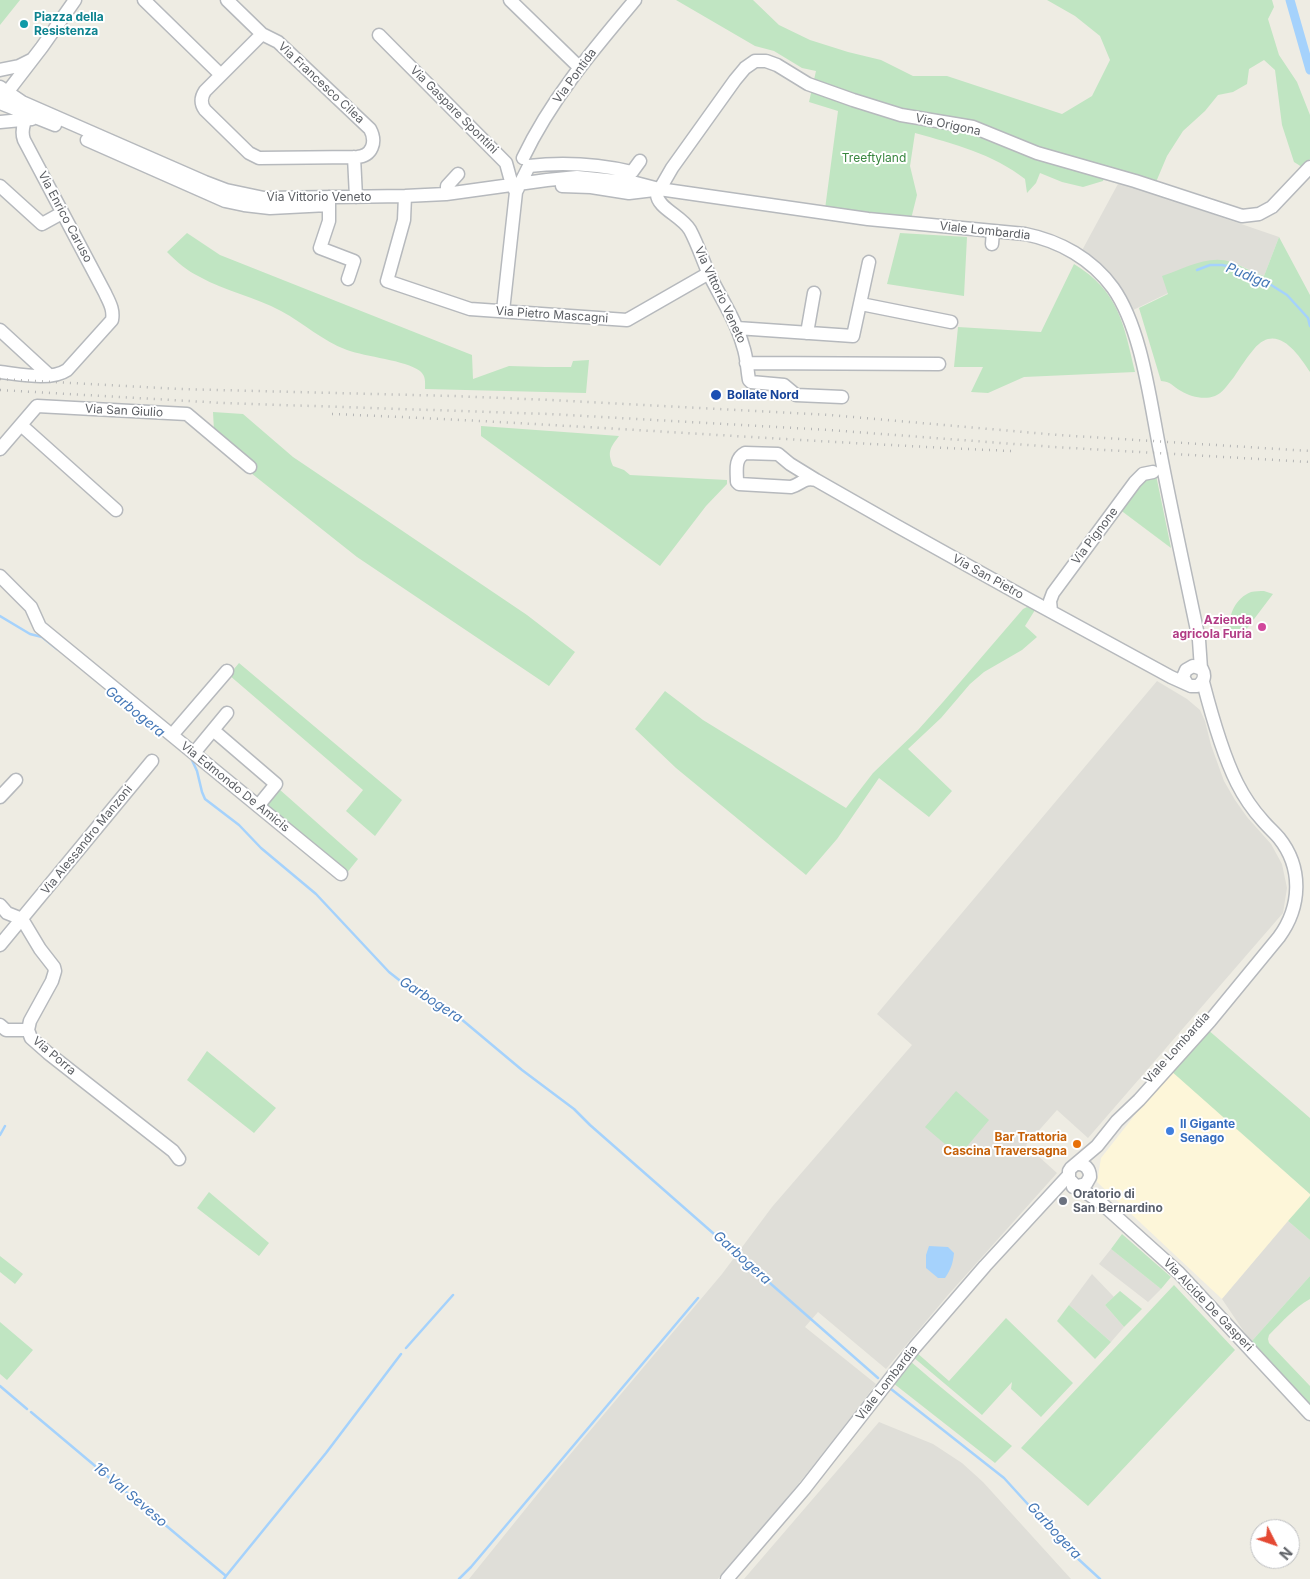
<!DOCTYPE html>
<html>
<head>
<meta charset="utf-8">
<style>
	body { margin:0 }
	#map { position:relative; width:1310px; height:1579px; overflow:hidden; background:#eeece3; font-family:Inter,sans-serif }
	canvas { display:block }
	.north { position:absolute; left:1250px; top:1519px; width:50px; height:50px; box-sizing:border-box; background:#fff; border:1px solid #bebfc1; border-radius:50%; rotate:131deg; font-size:14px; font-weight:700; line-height:20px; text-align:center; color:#5c5f64 }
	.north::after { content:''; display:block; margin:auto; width:18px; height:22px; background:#e44933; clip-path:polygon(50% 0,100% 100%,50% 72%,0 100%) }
</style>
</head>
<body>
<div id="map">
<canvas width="1310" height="1579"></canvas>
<div class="north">N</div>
</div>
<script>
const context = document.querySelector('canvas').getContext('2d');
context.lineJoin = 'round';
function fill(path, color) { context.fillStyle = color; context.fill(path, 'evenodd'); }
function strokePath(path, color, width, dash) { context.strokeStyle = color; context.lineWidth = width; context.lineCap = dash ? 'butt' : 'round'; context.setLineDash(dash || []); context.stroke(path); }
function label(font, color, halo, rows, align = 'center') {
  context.font = font + ' Inter,sans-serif'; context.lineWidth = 4; context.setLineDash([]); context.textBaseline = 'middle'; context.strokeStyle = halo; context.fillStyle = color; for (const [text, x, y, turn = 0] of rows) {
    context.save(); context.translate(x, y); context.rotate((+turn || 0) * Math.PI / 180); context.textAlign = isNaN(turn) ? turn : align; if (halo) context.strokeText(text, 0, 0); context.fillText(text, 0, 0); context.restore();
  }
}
const commercial = new Path2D(`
	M 1171,1069 L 1310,1194 L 1310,1196 L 1222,1299 L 1097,1182 L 1101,1158 Z`);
const industrial = new Path2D(`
	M 1119,182 L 1279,237 L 1264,276 L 1232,262 L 1127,313 L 1079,256 Z
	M 1157,681 L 1187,699 L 1200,710 L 1205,721 L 1211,745 L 1224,781 L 1235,800 L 1247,817 L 1271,844 L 1282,864 L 1287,888 L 1283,913 L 1088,1138 L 1057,1110 L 1026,1145 L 1057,1173 L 948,1295 L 886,1369 L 818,1312 L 805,1327 L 876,1384 L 830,1445 L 777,1510 L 718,1579 L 469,1579 L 557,1470 L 722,1274 L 772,1207 L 912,1045 L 877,1014 Z
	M 1288,1221 L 1310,1240 L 1310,1276 L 1251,1342 L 1222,1299 Z
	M 1111,1249 L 1161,1289 L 1148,1302 L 1099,1264 Z
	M 1092,1274 L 1114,1297 L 1105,1305 L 1124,1327 L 1111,1342 L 1069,1305 Z
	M 879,1422 L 933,1444 L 962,1463 L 983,1482 L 1071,1579 L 744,1579 Z`);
const green = new Path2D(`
	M 0,0 L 20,0 L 0,25 Z
	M 676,0 L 753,0 L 779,25 L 810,40 L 848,52 L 881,60 L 913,76 L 947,76 L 1062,114 L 1092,96 L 1110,60 L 1100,36 L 1075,16 L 1047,0 L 1272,0 L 1274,7 L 1268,19 L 1279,55 L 1297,82 L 1310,115 L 1310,159 L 1302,167 L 1294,162 L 1282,125 L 1275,70 L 1264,60 L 1249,69 L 1247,84 L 1233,92 L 1218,95 L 1205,111 L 1183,131 L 1167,156 L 1156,182 L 1108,166 L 1103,181 L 1083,187 L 1062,182 L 1040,173 L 1036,183 L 1027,193 L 1025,179 C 993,154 954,144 915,133 L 910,166 L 917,195 L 911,219 L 825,209 L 838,111 L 809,102 L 816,71 L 802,68 L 774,51 L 755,46 Z
	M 187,233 L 220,255 L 472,355 L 473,379 L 509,366 L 545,367 L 571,367 L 573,361 L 589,360 L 586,393 L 425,389 C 425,382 426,376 420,371 C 405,360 366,357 347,350 C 322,341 304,323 281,311 C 255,297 225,291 200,277 C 187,271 177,262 167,252 Z
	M 900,233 L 967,237 L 964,296 L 887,284 Z
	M 1279,237 L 1310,295 L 1310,372 C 1298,354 1277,322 1254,349 C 1247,357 1240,368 1234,377 C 1228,384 1223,393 1215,396 C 1204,400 1191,397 1181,391 C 1172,386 1172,382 1161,381 L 1139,308 L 1168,294 L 1162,276 C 1183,269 1209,254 1231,262 C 1242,266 1252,272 1264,276 Z
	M 1074,264 C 1119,291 1124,325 1135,372 L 1024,377 L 988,393 L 971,392 L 983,367 L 954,367 L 958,327 L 1041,332 Z
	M 213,412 L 243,414 L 293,457 L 527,615 L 575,652 L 549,686 L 357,557 L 251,473 L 214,431 Z
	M 481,426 L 619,436 C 610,448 607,452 613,466 L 624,470 L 630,475 L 727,480 L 727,484 L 706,506 L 660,566 L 481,436 Z
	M 1156,475 L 1171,548 L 1119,509 L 1143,480 Z
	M 1264,591 L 1273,594 L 1242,635 L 1236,631 L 1234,633 L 1230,630 C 1228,614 1236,598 1251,592 C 1255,591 1260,591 1264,591 Z
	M 1027,607 L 1035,610 L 1025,626 L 1037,637 L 1022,650 L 984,672 L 970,684 L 941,718 L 908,749 L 952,791 L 929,817 L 879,778 L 837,839 L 806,875 L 676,768 L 635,729 L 665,691 L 703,720 L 846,808 L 873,773 L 918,730 L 943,702 L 1023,609 Z
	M 239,663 L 402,800 L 375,836 L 346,811 L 363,790 L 229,675 Z
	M 279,789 L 358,859 L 346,874 L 265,805 Z
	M 1207,1029 L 1310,1118 L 1310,1194 L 1170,1070 Z
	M 207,1051 L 276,1108 L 254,1133 L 187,1080 Z
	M 956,1091 L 989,1120 L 959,1156 L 925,1127 Z
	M 209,1192 L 269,1243 L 259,1256 L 197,1208 Z
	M 1310,1196 L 1310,1240 L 1288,1221 Z
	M 1122,1234 L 1171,1277 L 1161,1289 L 1111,1249 Z
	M 0,1256 L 23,1274 L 15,1284 L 0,1272 Z
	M 1310,1276 L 1310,1299 C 1294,1308 1282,1322 1269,1335 L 1268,1339 L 1269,1343 L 1310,1386 L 1310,1407 L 1251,1342 Z
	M 1174,1285 L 1235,1350 L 1088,1506 L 1021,1448 Z
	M 1120,1291 L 1142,1309 L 1124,1327 L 1105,1305 Z
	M 1069,1305 L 1111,1342 L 1095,1359 L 1057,1321 Z
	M 1006,1318 L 1073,1383 L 1041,1417 L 1011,1389 L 1012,1382 L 982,1415 L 913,1357 L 916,1352 L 949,1381 Z
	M 0,1322 L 33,1350 L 7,1380 L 0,1374 Z
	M 910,1361 L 931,1379 L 1012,1446 L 995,1463 L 893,1383 Z`);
const water = new Path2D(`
	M 929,1246 L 948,1247 L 954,1253 C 953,1263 951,1269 945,1278 L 938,1278 L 926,1268 L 926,1255 Z`);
const stream = new Path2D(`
	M 1197,270 L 1210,265 L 1222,265 L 1232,267 L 1245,273 L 1260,278 L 1287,295 L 1308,318 L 1310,326
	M 0,616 L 30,634 L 42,637 L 57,649
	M 191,758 L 197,771 L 202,792 L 205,799 L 239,825 L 261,848 L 316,894 L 389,972 L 408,987 L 454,1013 L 522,1070 L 574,1109 L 590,1125 L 878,1378
	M 0,1135 L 5,1126
	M 406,1348 L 453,1295
	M 0,1386 L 27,1409
	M 891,1389 L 1004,1478 L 1075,1556 L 1100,1579
	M 31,1412 L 226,1576 L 224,1579
	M 226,1576 L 326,1453 L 401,1354
	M 459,1579 L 471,1567 L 698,1298`);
const canal = new Path2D(`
	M 1290,0 L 1310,70`);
const minor = new Path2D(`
	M 144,0 L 221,75
	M 227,0 L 262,34
	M 510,0 L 579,67
	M 262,34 L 278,42 L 370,129 C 377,142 372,156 357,157 L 259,158 L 249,153 L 205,110 C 200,103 201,97 205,91 Z
	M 379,35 L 506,163 L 512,185 L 516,192
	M 0,70 L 19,66 L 31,60
	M 0,87 L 22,102 L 205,182 L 226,190 L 264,198 L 405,196 L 446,194 L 547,180 L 577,177 L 636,183 L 659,189 L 868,219 L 1025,234 C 1060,241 1092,259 1113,288 C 1142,329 1150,402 1160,451 C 1172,514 1186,577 1199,640 L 1201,669
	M 2,99 L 42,47 L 75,0
	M 0,103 L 55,125
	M 0,122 L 32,119
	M 87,140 L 225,201 L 244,205 L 270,208 L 328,205
	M 354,157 L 356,197
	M 523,158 C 551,99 593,50 635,0
	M 0,186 L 42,224 L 62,213
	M 562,186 L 591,187 L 629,193 L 654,190
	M 447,194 L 447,186 L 458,174
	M 405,196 L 404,220 L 387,281 L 470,309 L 627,320 L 709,273
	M 329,197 L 329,221 L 320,248 L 354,261 L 348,279
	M 992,244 L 993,231
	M 861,304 L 951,322
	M 503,311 L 516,192 L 529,166 C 564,162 597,164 632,172 L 640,161
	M 737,328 L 853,336 L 869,262
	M 0,330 L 49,375
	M 807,333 L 814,293
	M 746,363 L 939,364
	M 0,372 C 19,374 51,381 67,370 L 112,320 C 114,309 109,302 105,293 L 24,140 C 21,132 24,122 28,115
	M 842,397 L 796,395 L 784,385 L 751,382 L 749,380 C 747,369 747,357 743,346 C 736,320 720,297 708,272 C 702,258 697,243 690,230 C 682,216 657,208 657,194 L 672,168 L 735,80 L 745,68 L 755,61 L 766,61 L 777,65 L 808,84 L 853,100 L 901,115 L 973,127 L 1037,153 L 1135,181 L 1242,216 L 1259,214 L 1272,207 L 1310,167
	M 21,425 L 116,510
	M 0,449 L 37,406 L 187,414 L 250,467
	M 816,480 C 803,477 802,484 791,487 L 739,484 L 737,482 C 737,471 734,459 745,453 L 778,454 L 790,464 L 816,480 L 895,525 L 1026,598 L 1171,677 L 1191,686 L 1197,686 C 1204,682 1206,676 1202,669 L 1193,666 L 1186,670 L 1183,677 L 1187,684
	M 0,576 L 31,607 L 40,627 L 341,874
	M 1051,611 L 1050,601 L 1053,593 L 1135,482 L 1143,474 L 1153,472
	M 213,730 L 276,784 L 258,806
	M 172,735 L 227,671
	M 194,753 L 227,713
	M 0,797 L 16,780
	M 0,905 L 7,913 L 22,919 L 40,949 L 54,967 L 55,971 L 52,981 L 30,1021 L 28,1030 L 31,1038 L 48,1053 L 173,1151 L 179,1159
	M 0,945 L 152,761
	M 0,1025 L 6,1030 L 28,1030
	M 1076,1186 L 1069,1179 L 1069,1171 L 1071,1168 L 1097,1146 L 1117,1121 L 1139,1100 L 1210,1021 L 1279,937 C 1301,907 1303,868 1279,838 C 1274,832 1268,827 1263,821 C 1253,810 1244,797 1237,783 C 1223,755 1211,713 1203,682
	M 1073,1187 L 1086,1184 L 1090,1177 C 1090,1169 1085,1163 1076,1164
	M 1078,1187 L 1100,1202 L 1179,1273 L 1310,1414
	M 727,1579 L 805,1488 L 915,1347 L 985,1266 L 1068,1176`);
const rail = new Path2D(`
	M 0,379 L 179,389 L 453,396 L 551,400 L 830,415 L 1058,435 L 1310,451
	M 0,390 L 223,403 L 550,414 L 829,430 L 1054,447 L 1310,462
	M 332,414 C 558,423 784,441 1011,451`);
const markers = [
	[24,24,5,"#0f9aa8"],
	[716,395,6,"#1a4fb4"],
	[1262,627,5,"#d1479c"],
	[1170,1131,5,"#3f7fe0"],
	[1077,1144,5,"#e8710a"],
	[1063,1201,5,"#6b7280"]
];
const cultureNames = [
	["Piazza della",34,17],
	["Resistenza",34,31]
];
const streetNames = [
	["Via Pontida",575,76,-54],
	["Via Francesco Cilea",321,83,43],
	["Via Gaspare Spontini",454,110,45],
	["Via Origona",948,125,12],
	["Via Vittorio Veneto",319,197],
	["Via Enrico Caruso",65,217,62],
	["Viale Lombardia",985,231,6],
	["Via Vittorio Veneto",720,295,65],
	["Via Pietro Mascagni",552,315,4],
	["Via San Giulio",124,411,3],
	["Via Pignone",1095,536,-53],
	["Via San Pietro",988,577,29],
	["Via Edmondo De Amicis",235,787,39],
	["Via Alessandro Manzoni",87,840,-51],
	["Viale Lombardia",1177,1048,-48],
	["Via Porra",54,1056,40],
	["Via Alcide De Gasperi",1208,1305,46],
	["Viale Lombardia",887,1383,-52]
];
const parkNames = [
	["Treeftyland",874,158]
];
const transitNames = [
	["Bollate Nord",727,395]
];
const hotelNames = [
	["Azienda",1252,620],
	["agricola Furia",1252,634]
];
const shopNames = [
	["Il Gigante",1180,1124],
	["Senago",1180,1138]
];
const foodNames = [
	["Bar Trattoria",1067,1137],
	["Cascina Traversagna",1067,1151]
];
const worshipNames = [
	["Oratorio di",1073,1194],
	["San Bernardino",1073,1208]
];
const waterNames = [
	["Pudiga",1248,276,22],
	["Garbogera",135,712,39],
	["Garbogera",431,1000,33],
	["Garbogera",742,1258,42],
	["16 Val Seveso",130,1495,40],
	["Garbogera",1054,1531,47]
];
fill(commercial, '#fdf6d9');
fill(industrial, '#dfded8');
fill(green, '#c0e5c2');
fill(water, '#a5d2fc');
strokePath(stream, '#a5d2fc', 2.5);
strokePath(canal, '#a5d2fc', 9);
strokePath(minor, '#b6b9bd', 15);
strokePath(minor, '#fff', 12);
strokePath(rail, '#b4b5b5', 2.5, [1, 6]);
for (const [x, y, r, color] of markers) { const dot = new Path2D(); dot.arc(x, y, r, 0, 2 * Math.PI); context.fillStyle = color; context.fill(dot); strokePath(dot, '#fff', 2); }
label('bold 12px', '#0d838f', '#fff', cultureNames, 'left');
label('12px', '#5c5f64', '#fff', streetNames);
label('12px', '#38863f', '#fff', parkNames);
label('bold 12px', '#164399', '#fff', transitNames, 'left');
label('bold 12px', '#b23c85', '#fff', hotelNames, 'right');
label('bold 12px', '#366cbe', '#fff', shopNames, 'left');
label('bold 12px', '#c56008', '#fff', foodNames, 'right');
label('bold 12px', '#5b616d', '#fff', worshipNames, 'left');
label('italic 14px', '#4578b7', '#fff', waterNames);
</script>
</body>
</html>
